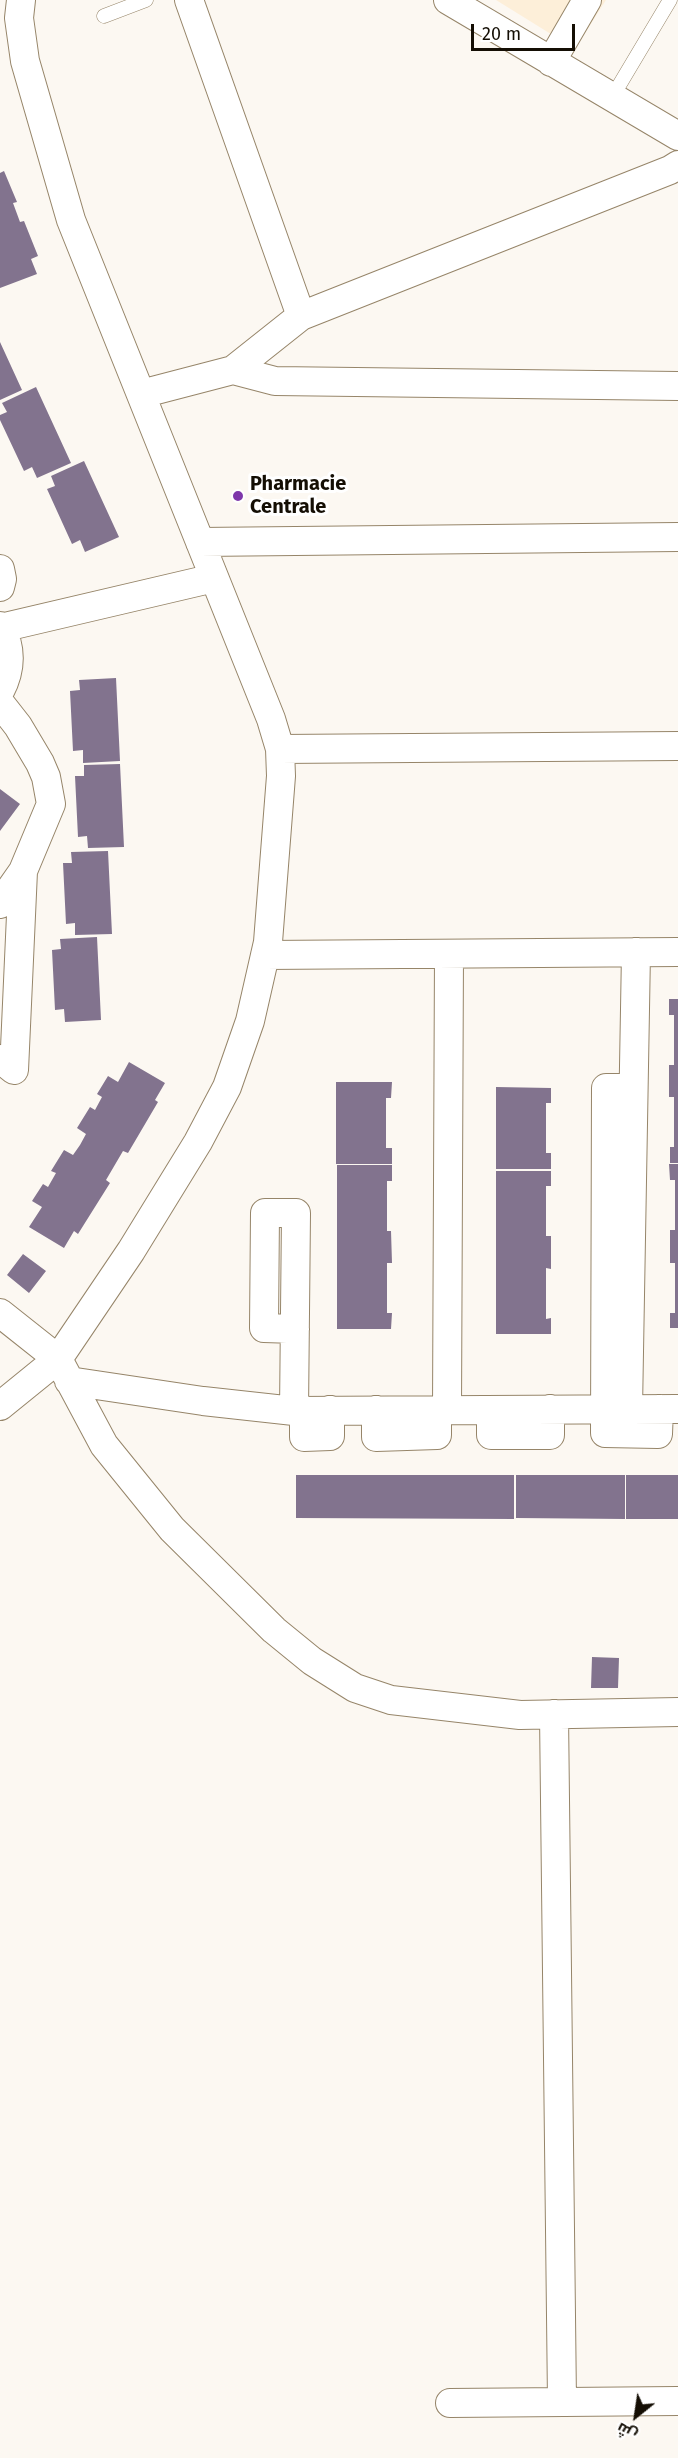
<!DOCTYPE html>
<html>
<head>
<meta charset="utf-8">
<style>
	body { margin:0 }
	#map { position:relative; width:678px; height:2458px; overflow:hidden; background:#fcf8f2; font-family:"Fira Sans",Cairo,sans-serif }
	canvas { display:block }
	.north { position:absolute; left:606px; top:2386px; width:60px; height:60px; -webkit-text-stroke:4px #fff; paint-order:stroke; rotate:210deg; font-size:16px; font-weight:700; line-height:24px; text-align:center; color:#140e04 }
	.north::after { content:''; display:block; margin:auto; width:21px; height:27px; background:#140e04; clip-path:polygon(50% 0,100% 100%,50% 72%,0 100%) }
	.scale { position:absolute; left:471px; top:24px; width:104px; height:27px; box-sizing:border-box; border:3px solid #140e04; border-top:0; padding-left:8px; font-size:18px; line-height:21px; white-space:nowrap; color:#140e04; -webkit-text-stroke:4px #fff; paint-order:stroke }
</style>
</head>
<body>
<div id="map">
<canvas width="678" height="2458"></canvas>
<div class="north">ش</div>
<div class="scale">20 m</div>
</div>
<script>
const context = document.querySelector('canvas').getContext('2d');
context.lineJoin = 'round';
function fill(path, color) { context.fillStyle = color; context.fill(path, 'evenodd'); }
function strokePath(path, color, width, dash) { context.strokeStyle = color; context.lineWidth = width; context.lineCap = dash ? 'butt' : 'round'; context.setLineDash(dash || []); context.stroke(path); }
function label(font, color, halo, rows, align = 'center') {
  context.font = font + ' "Fira Sans",sans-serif'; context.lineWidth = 6; context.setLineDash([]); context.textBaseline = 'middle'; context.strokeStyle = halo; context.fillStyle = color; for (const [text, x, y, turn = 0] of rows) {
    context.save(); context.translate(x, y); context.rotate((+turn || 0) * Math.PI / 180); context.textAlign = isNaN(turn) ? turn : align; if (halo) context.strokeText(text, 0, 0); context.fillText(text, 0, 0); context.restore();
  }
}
const built = new Path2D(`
	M 496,0 L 606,0 L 575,49 Z`);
const building = new Path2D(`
	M 4,171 L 17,202 L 13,203 L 20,222 L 24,221 L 38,256 L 31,259 L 37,274 L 0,288 L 0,173 Z
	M 0,342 L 22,390 L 0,400 Z
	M 36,387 L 71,463 L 37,478 L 32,467 L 24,471 L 0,420 L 0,415 L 7,412 L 2,403 Z
	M 84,461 L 119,537 L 85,552 L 80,540 L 72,544 L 47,489 L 55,486 L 51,476 Z
	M 116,678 L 120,761 L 83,763 L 83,750 L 73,751 L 70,691 L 80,690 L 79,680 Z
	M 120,764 L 124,847 L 88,848 L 87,836 L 78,837 L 75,776 L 84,776 L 84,765 Z
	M 0,789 L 20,804 L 0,831 Z
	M 108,851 L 112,934 L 75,935 L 75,923 L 66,924 L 63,863 L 72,863 L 71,852 Z
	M 97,937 L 101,1020 L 65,1022 L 64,1009 L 55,1010 L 52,950 L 61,949 L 60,939 Z
	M 669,999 L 678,999 L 678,1163 L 670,1163 L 670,1147 L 674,1147 L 674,1097 L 669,1097 L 669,1065 L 674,1065 L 674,1015 L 669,1015 Z
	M 129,1062 L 165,1083 L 155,1100 L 158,1102 L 128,1153 L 123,1151 L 106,1180 L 110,1183 L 78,1234 L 74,1231 L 64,1248 L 29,1227 L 42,1207 L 32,1201 L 43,1184 L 48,1187 L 56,1173 L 51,1171 L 64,1150 L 73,1155 L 80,1145 L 86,1134 L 77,1128 L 90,1107 L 95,1110 L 102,1097 L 97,1094 L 108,1076 L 118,1082 Z
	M 336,1082 L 392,1082 L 391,1098 L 386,1098 L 386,1148 L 392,1148 L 392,1164 L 336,1164 Z
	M 496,1087 L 551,1088 L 551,1103 L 546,1103 L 546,1153 L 551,1153 L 551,1169 L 496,1169 Z
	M 669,1164 L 678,1164 L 678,1328 L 670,1328 L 670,1313 L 675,1313 L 675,1263 L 670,1263 L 670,1230 L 675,1230 L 675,1180 L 670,1180 Z
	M 337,1165 L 392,1165 L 392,1181 L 387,1181 L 387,1231 L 391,1231 L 392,1263 L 387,1263 L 387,1313 L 392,1313 L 391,1329 L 337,1329 Z
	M 496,1171 L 551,1171 L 551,1186 L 546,1186 L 546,1236 L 551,1236 L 551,1269 L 546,1268 L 546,1319 L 551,1318 L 551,1334 L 496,1334 Z
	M 23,1254 L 46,1271 L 29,1293 L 7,1275 Z
	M 296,1475 L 514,1475 L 514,1519 L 296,1518 Z
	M 516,1475 L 625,1475 L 625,1519 L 516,1518 Z
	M 626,1475 L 678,1475 L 678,1519 L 626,1519 Z
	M 592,1657 L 619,1658 L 618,1688 L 591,1688 Z`);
const lane = new Path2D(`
	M 104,16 L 146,0
	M 611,99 L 670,0`);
const street = new Path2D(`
	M 189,0 L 301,316
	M 448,0 L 678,136
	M 551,62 L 587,0
	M 233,370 L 275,381 L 678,386
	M 141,394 L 233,370 L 301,316 L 670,170 L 678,165
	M 200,542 L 678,537
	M 0,569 L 2,579 L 0,587
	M 0,626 C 12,648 11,670 0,691
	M 1,628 L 214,578
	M 0,703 L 18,726 L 40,763 L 46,777 L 51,804 L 23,871 L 0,904
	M 280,749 L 678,746
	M 265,955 L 678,952
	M 0,1059 L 14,1070 L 23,871
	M 633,1088 L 606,1088 L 605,1433 L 658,1434 L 659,1409
	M 0,1313 L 58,1359 L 104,1445 L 172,1529 L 274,1630 L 312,1661 L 355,1688 L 391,1700 L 520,1715 L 678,1712
	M 69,1381 L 203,1401 L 294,1411 L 678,1409
	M 0,1406 L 58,1359 L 131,1251 L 198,1142 L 227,1087 L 250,1021 L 268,942 L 281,776 L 280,749 L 271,719 L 71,220 L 25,61 L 19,18 L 21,0
	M 447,1409 L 449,954
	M 628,1409 L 636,952
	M 304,1410 L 304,1437 L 330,1436 L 330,1410
	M 376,1410 L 376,1437 L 437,1435 L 437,1410
	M 491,1410 L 491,1435 L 550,1435 L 550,1409
	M 294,1411 L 296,1213 L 265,1213 L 264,1328 L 295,1329
	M 554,1714 L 562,2402
	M 450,2403 L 678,2401`);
const markers = [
	[238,496,6,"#7e37aa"]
];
const poiNames = [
	["Pharmacie",250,484],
	["Centrale",250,507]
];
fill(built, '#fdefd9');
fill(building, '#82738e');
strokePath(lane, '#968569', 15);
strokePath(street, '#968569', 30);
strokePath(lane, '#fff', 14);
strokePath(street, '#fff', 28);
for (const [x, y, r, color] of markers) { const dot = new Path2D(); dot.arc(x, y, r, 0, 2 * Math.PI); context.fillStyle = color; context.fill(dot); strokePath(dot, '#fff', 2); }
label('bold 20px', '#140e04', '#fff', poiNames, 'left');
</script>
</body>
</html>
